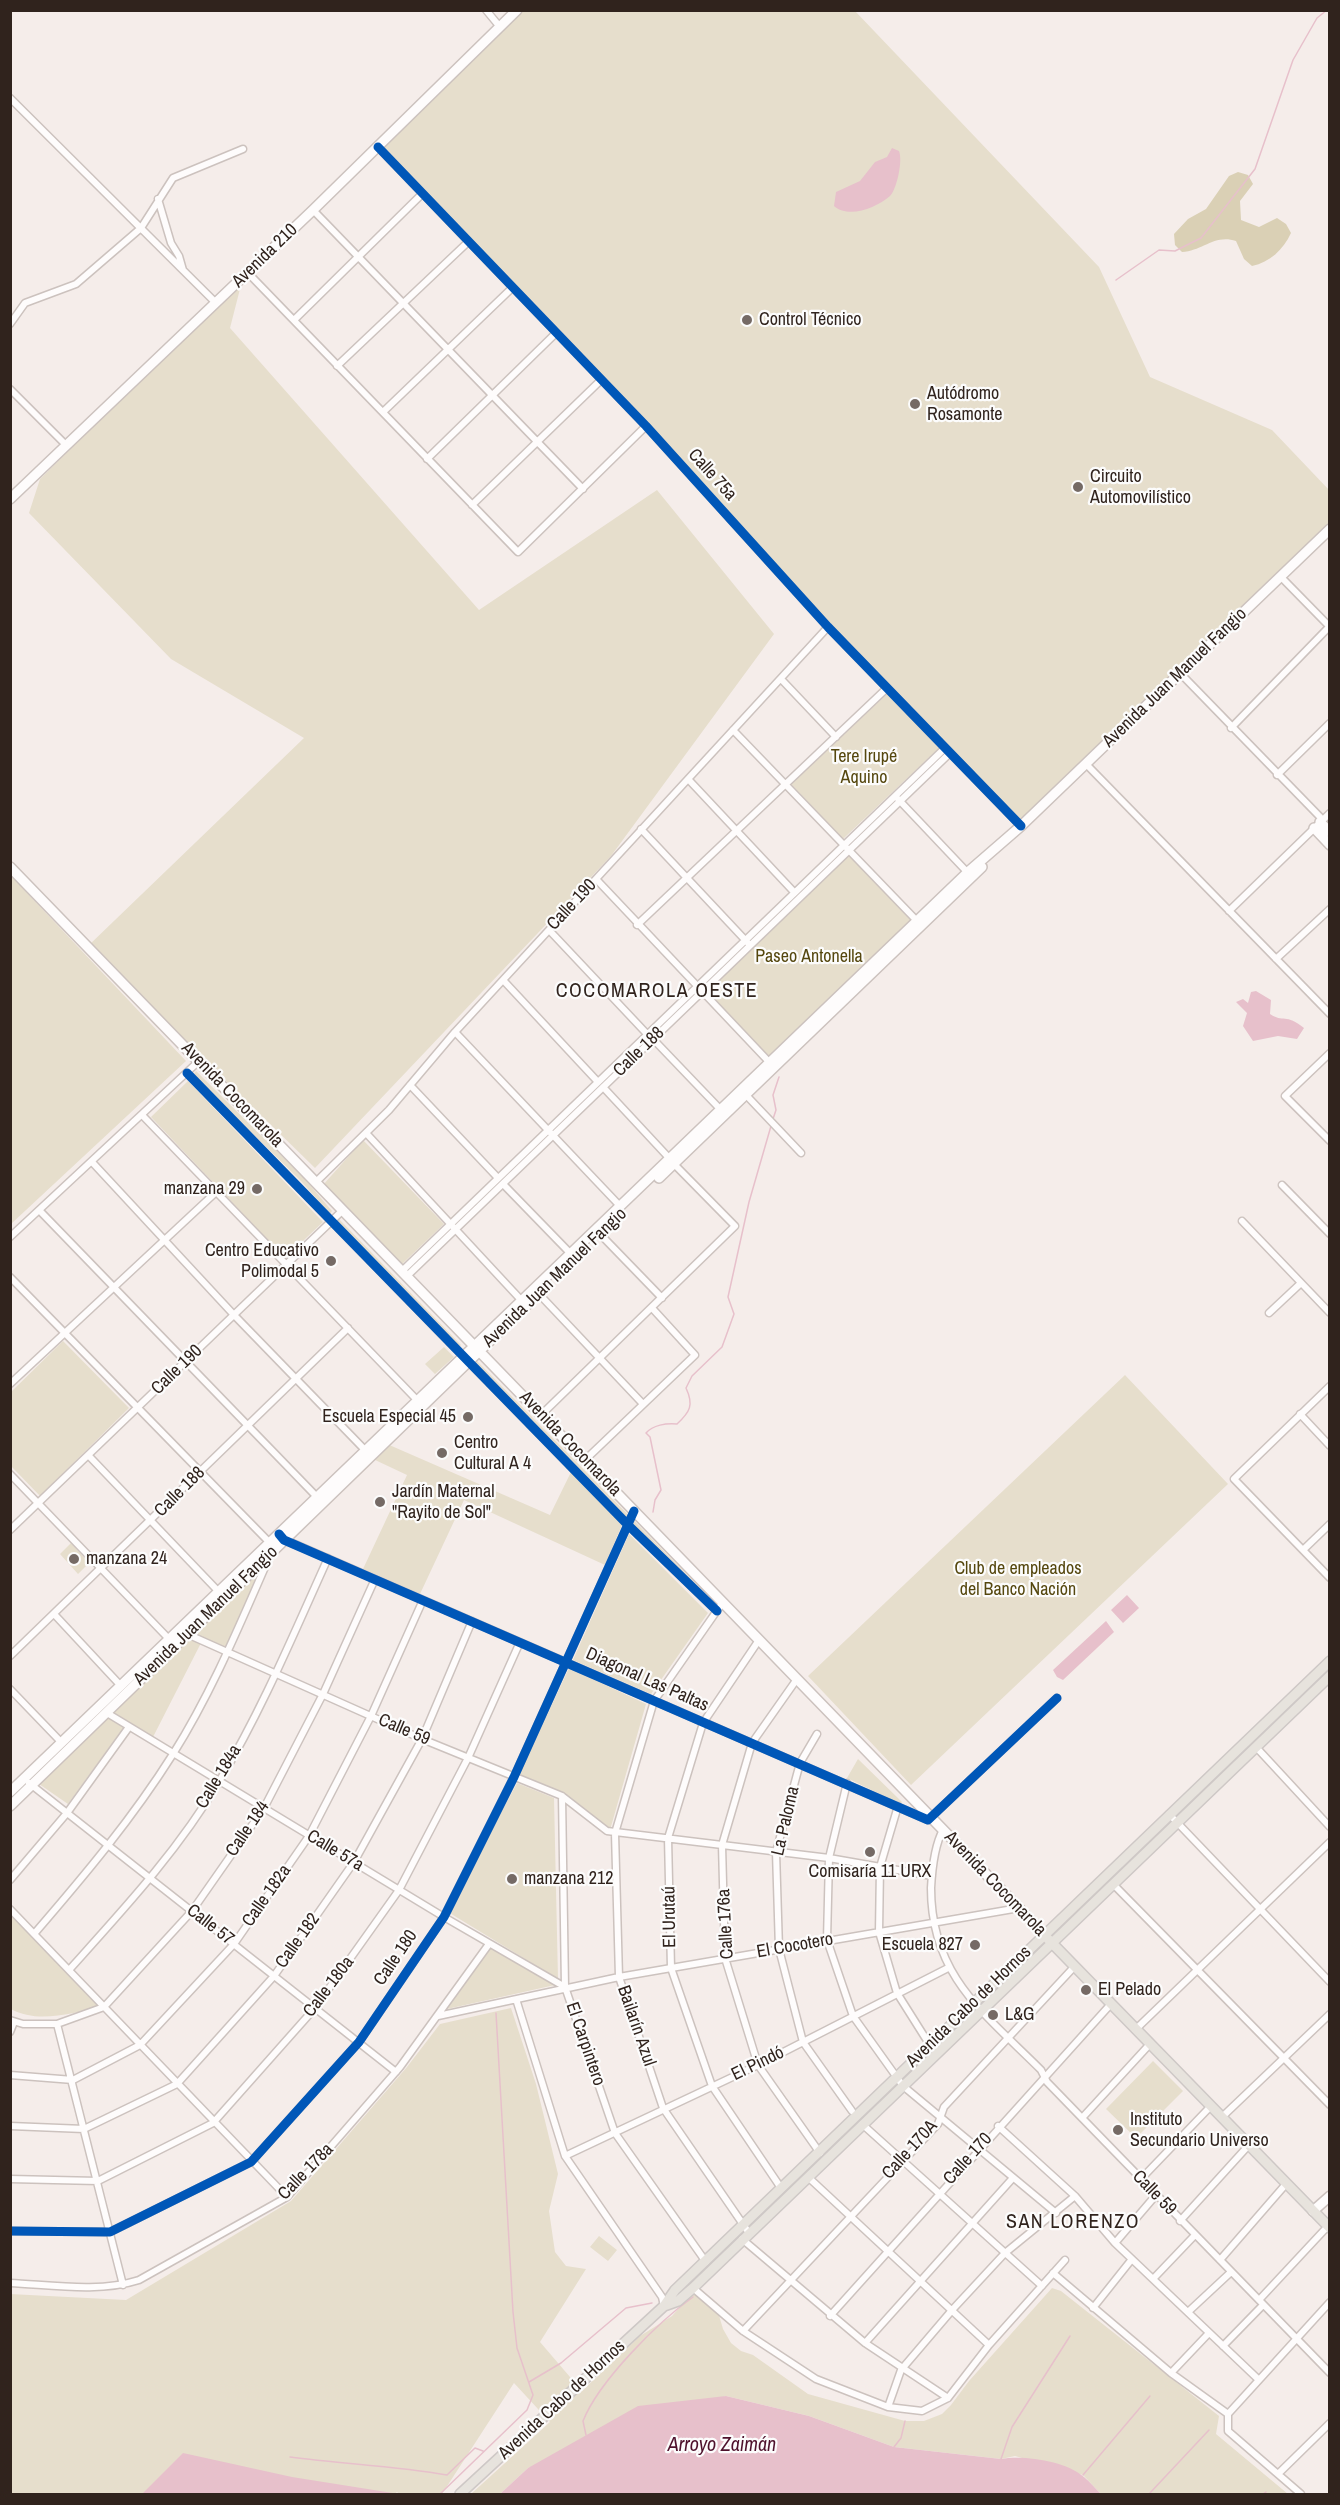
<!DOCTYPE html>
<html>
<head>
<meta charset="utf-8">
<style>
	body { margin:0 }
	#map { position:relative; width:1340px; height:2505px; overflow:hidden; background:#f5edea; font-family:"Archivo Narrow",sans-serif }
	canvas { display:block }
	.frame { position:absolute; inset:0; border:12px solid #30231d; pointer-events:none }
</style>
</head>
<body>
<div id="map">
<canvas width="1340" height="2505"></canvas>
<div class="frame"></div>
</div>
<script>
const context = document.querySelector('canvas').getContext('2d');
context.lineJoin = 'round';
function fill(path, color) { context.fillStyle = color; context.fill(path, 'evenodd'); }
function strokePath(path, color, width, dash) { context.strokeStyle = color; context.lineWidth = width; context.lineCap = dash ? 'butt' : 'round'; context.setLineDash(dash || []); context.stroke(path); }
function label(font, color, halo, rows, align = 'center') {
  context.font = font + ' "Archivo Narrow",sans-serif'; context.lineWidth = 4.5; context.setLineDash([]); context.textBaseline = 'middle'; context.strokeStyle = halo; context.fillStyle = color; for (const [text, x, y, turn = 0] of rows) {
    context.save(); context.translate(x, y); context.rotate((+turn || 0) * Math.PI / 180); context.textAlign = isNaN(turn) ? turn : align; if (halo) context.strokeText(text, 0, 0); context.fillText(text, 0, 0); context.restore();
  }
}
const green = new Path2D(`
	M 517,10 L 855,11 L 1099,267 L 1150,377 L 1272,430 L 1330,491 L 1329,529 L 1021,826 L 828,627 L 386,153 L 378,148 L 362,168 L 241,285 L 230,328 L 479,610 L 657,490 L 774,634 L 611,856 L 315,1168 L 88,946 L 304,738 L 171,659 L 29,513 L 40,479 Z
	M 887,694 L 939,748 L 843,839 L 791,784 Z
	M 849,855 L 911,920 L 768,1058 L 706,993 Z
	M 11,876 L 186,1061 L 11,1224 Z
	M 196,1071 L 303,1177 L 332,1211 L 330,1214 L 301,1181 L 193,1075 Z
	M 188,1081 L 323,1222 L 285,1258 L 151,1117 Z
	M 363,1140 L 444,1224 L 401,1265 L 323,1185 Z
	M 339,1219 L 461,1345 L 458,1348 L 336,1222 Z
	M 63,1341 L 129,1408 L 40,1496 L 11,1466 L 11,1392 Z
	M 444,1347 L 454,1357 L 435,1374 L 425,1364 Z
	M 475,1359 L 709,1597 L 706,1600 L 472,1362 Z
	M 1125,1375 L 1228,1484 L 911,1785 L 808,1676 Z
	M 387,1444 L 550,1515 L 571,1472 L 622,1525 L 605,1565 L 464,1500 L 420,1594 L 363,1569 L 407,1475 L 373,1459 Z
	M 629,1534 L 708,1613 L 651,1694 L 573,1660 Z
	M 71,1543 L 89,1563 L 78,1574 L 60,1554 Z
	M 268,1559 L 227,1648 L 192,1632 Z
	M 187,1637 L 201,1643 L 153,1737 L 110,1712 Z
	M 569,1668 L 646,1704 L 610,1830 L 560,1791 L 519,1775 Z
	M 107,1715 L 125,1726 L 68,1804 L 39,1784 Z
	M 858,1759 L 902,1802 L 900,1804 L 847,1778 Z
	M 517,1783 L 554,1798 L 558,1979 L 448,1912 Z
	M 11,1912 L 101,2007 C 72,2013 38,2024 11,2009 Z
	M 491,1946 L 555,1985 L 447,2009 Z
	M 511,2008 L 536,2084 L 558,2174 L 549,2211 L 555,2252 L 566,2266 L 586,2269 L 540,2342 L 582,2391 L 640,2336 L 672,2316 L 693,2292 L 718,2312 L 723,2329 L 731,2343 L 741,2351 L 753,2355 L 808,2394 L 905,2421 L 924,2421 L 942,2414 L 951,2405 L 969,2381 L 1052,2288 L 1061,2291 L 1219,2416 L 1216,2434 L 1288,2494 L 1101,2494 L 1083,2475 L 1015,2456 L 1001,2459 L 894,2447 L 809,2416 L 726,2396 L 528,2468 L 500,2494 L 471,2494 L 550,2422 L 514,2383 L 442,2494 L 399,2494 L 397,2492 L 395,2494 L 11,2494 L 10,2294 L 126,2300 L 291,2201 L 407,2067 L 440,2024 Z
	M 1153,2061 L 1183,2091 L 1136,2138 L 1106,2109 Z
	M 599,2236 L 617,2250 L 608,2261 L 590,2247 Z`);
const forest = new Path2D(`
	M 1238,172 L 1248,175 L 1253,184 L 1240,201 L 1241,220 L 1259,227 L 1277,218 L 1286,224 L 1291,233 C 1283,250 1270,262 1252,266 L 1244,259 L 1236,241 C 1214,234 1203,251 1182,252 L 1175,245 L 1174,234 L 1188,219 L 1206,209 L 1229,176 Z`);
const water = new Path2D(`
	M 892,148 L 899,151 C 903,160 897,189 890,196 C 876,208 849,219 834,206 L 836,192 L 860,181 L 875,162 L 887,157 Z
	M 1256,991 L 1271,1000 L 1270,1014 C 1283,1023 1286,1013 1304,1028 L 1297,1039 L 1278,1036 L 1253,1041 L 1243,1026 L 1247,1013 L 1236,1002 L 1243,999 L 1248,1003 L 1251,992 Z
	M 1127,1595 L 1139,1608 L 1123,1623 L 1111,1610 Z
	M 1106,1621 L 1114,1632 L 1063,1680 L 1057,1677 L 1053,1670 Z
	M 726,2396 L 809,2416 L 894,2447 L 1001,2459 C 1024,2455 1066,2461 1084,2477 C 1090,2482 1096,2489 1101,2494 L 500,2494 L 528,2468 L 638,2406 Z
	M 183,2453 L 292,2477 L 399,2494 L 142,2494 Z`);
const stream = new Path2D(`
	M 1116,280 L 1159,250 L 1175,251 L 1201,238 L 1255,169 L 1293,60 L 1317,18 L 1327,10
	M 773,1119 L 776,1110 L 773,1095 L 779,1077
	M 653,1512 L 655,1500 L 661,1490 L 650,1437 L 646,1433 C 653,1425 666,1423 677,1424 C 690,1412 694,1405 686,1388 L 692,1376 L 722,1347 L 734,1314 L 728,1297 L 749,1202 L 771,1126
	M 529,2382 L 561,2363 L 626,2308 L 652,2303
	M 586,2435 L 583,2421 C 599,2381 658,2322 693,2297
	M 894,2447 L 901,2438 L 905,2421
	M 290,2457 C 342,2464 395,2466 447,2475 L 475,2448 L 483,2451
	M 1001,2459 L 1012,2427 L 1070,2336
	M 1083,2475 L 1150,2396
	M 440,2494 L 527,2410 L 533,2395 L 517,2348 L 513,2312 L 496,2013
	M 1149,2494 L 1209,2430
	M 1263,2494 L 1266,2492`);
const street = new Path2D(`
	M 486,10 L 500,27
	M 10,98 L 216,303
	M 378,147 L 646,426 L 828,627 L 1021,826
	M 158,199 L 171,243 L 179,256 L 183,270
	M 313,210 L 583,489
	M 248,273 L 518,552 L 646,426
	M 294,320 L 422,194
	M 10,324 L 25,303 L 76,284 L 141,228 L 173,178 L 243,149
	M 337,366 L 468,242
	M 10,389 L 67,446
	M 383,412 L 512,288
	M 427,459 L 556,333
	M 472,505 L 601,380
	M 1280,576 L 1330,627
	M 1180,673 L 1323,820
	M 781,679 L 836,737
	M 1231,728 L 1329,627
	M 733,730 L 919,923
	M 1086,764 L 1330,1014
	M 1277,775 L 1330,723
	M 688,779 L 794,892
	M 898,799 L 969,874
	M 641,829 L 748,943
	M 596,879 L 771,1064
	M 1229,911 L 1330,813
	M 637,925 L 887,688
	M 549,930 L 647,1034
	M 1276,959 L 1330,909
	M 503,980 L 598,1082
	M 455,1032 L 620,1206
	M 653,1039 L 721,1110
	M 1330,1053 L 1285,1096 L 1330,1141
	M 187,1073 L 628,1525 L 717,1611
	M 410,1085 L 498,1178
	M 603,1087 L 670,1159
	M 746,1095 L 801,1153
	M 142,1115 L 417,1400
	M 366,1133 L 522,1301
	M 92,1162 L 234,1315 L 365,1450
	M 316,1182 L 389,1110 L 455,1032 L 828,627
	M 503,1184 L 571,1254
	M 1282,1185 L 1330,1234
	M 39,1210 L 317,1497
	M 1242,1221 L 1330,1313
	M 600,1234 L 662,1298
	M 10,1237 L 199,1061
	M 402,1271 L 945,748
	M 407,1276 L 950,753
	M 10,1277 L 271,1544
	M 539,1294 L 643,1404
	M 1269,1313 L 1301,1283
	M 10,1384 L 215,1193
	M 1330,1386 L 1234,1479 L 1330,1578
	M 1300,1414 L 1330,1446
	M 541,1415 L 735,1226 L 674,1164
	M 89,1456 L 219,1592
	M 585,1460 L 695,1355 L 652,1308
	M 10,1474 L 169,1639
	M 10,1530 L 343,1210
	M 283,1539 L 928,1820 L 1057,1698
	M 1303,1550 L 1330,1524
	M 723,1602 L 654,1701 L 615,1833 L 619,1977 L 663,2108 L 749,2233
	M 54,1614 L 121,1686
	M 187,1634 L 422,1739 L 562,1796 L 607,1831 L 829,1858 L 932,1876
	M 759,1640 L 703,1723 L 668,1838 L 671,1968 L 712,2086 L 781,2188
	M 10,1656 L 348,1328
	M 797,1679 L 752,1743 L 722,1845 L 725,1958 L 758,2065 L 820,2153
	M 10,1689 L 62,1743
	M 107,1713 L 444,1917 L 565,1987
	M 817,1734 L 800,1763 L 776,1852 L 779,1949 L 803,2042 L 852,2111
	M 1256,1747 L 1330,1827
	M 29,1783 L 396,2072
	M 847,1783 L 829,1858 L 827,1940 L 853,2016 L 903,2086 L 1056,2213
	M 562,1796 L 565,1987 L 615,2133 L 706,2262
	M 898,1806 L 880,1867 L 879,1932 L 897,1993 L 926,2039
	M 1169,1814 L 1330,1982
	M 943,1830 C 934,1846 932,1870 931,1888 C 931,1976 984,2013 1041,2070 L 1047,2082 L 1082,2118 L 1330,2373
	M 10,1880 L 67,1813 L 129,1727
	M 1113,1884 L 1330,2105
	M 10,1909 L 287,2197
	M 34,1934 C 84,1876 132,1819 173,1754 C 212,1692 240,1624 269,1558
	M 69,1970 C 123,1910 178,1851 220,1780 C 262,1710 294,1633 328,1558
	M 516,1999 L 565,2156 L 662,2297 L 664,2306
	M 438,2016 L 619,1977 L 1019,1908
	M 10,2020 L 23,2024 L 57,2024 L 104,2007 L 192,1911 L 264,1808 L 323,1694 L 375,1579
	M 57,2024 L 123,2285
	M 1135,2030 L 1330,1842
	M 10,2032 L 14,2022
	M 10,2075 L 73,2080 L 140,2045 L 234,1944 L 309,1836 L 371,1716 L 423,1600
	M 1082,2118 L 1149,2045
	M 1221,2118 L 1330,2014
	M 862,2124 L 1042,2286
	M 10,2126 L 84,2129 L 177,2084 L 274,1976 L 354,1862 L 422,1739 L 472,1621
	M 998,2126 L 1075,2196 L 1115,2243 L 1259,2380
	M 565,2156 L 758,2065 L 948,1968
	M 808,2177 L 989,2345
	M 10,2179 L 98,2181 L 213,2123 L 315,2008 L 399,1890 L 468,1758 L 520,1642
	M 1140,2180 L 1210,2107
	M 1180,2221 L 1248,2146
	M 10,2231 L 110,2232 L 251,2162 L 359,2042 L 444,1917 L 514,1777 L 634,1511
	M 742,2239 L 865,2343 L 948,2398
	M 1115,2243 L 1156,2195
	M 1220,2260 L 1286,2184
	M 1053,2273 L 1171,2373 L 1228,2414
	M 1153,2279 L 1195,2235
	M 10,2283 C 52,2285 99,2293 139,2280 L 287,2197 L 400,2067 L 489,1944
	M 693,2288 L 743,2331 L 816,2379 L 888,2407 L 922,2411 L 948,2398 L 989,2345 L 1065,2260
	M 1259,2300 L 1328,2226
	M 1093,2308 L 1132,2259
	M 1188,2312 L 1231,2272
	M 830,2316 L 1110,2005
	M 743,2331 L 938,2124 L 944,2107 L 1074,1967
	M 865,2343 L 1012,2179
	M 1223,2346 L 1263,2305
	M 1171,2373 L 1209,2333
	M 888,2407 L 901,2370 L 953,2309 L 1005,2253 L 1075,2196
	M 1228,2414 L 1330,2302
	M 1228,2414 L 1228,2431 L 1301,2494
	M 1278,2474 L 1330,2423`);
const secondary = new Path2D(`
	M 10,499 L 313,210 L 517,10
	M 1320,822 L 1330,832
	M 1314,828 L 1330,845
	M 10,867 L 1045,1935
	M 659,1178 L 982,867
	M 10,1792 L 968,872 L 1021,826 L 1330,529
	M 10,1806 L 530,1302
	M 1313,2211 L 1330,2196`);
const primary = new Path2D(`
	M 1048,1939 L 1330,2228
	M 664,2306 L 678,2301 L 693,2288 L 1330,1676
	M 460,2494 L 664,2306 L 675,2290 L 1330,1661`);
const cycleway = new Path2D(`
	M 378,147 L 646,426 L 828,627 L 1021,826
	M 187,1073 L 628,1525 L 717,1611
	M 279,1534 L 284,1540 L 928,1820 L 1057,1698
	M 10,2231 L 110,2232 L 251,2162 L 359,2042 L 444,1917 L 514,1777 L 634,1511`);
const markers = [
	[747,320,6,"#756a65"],
	[915,404,6,"#756a65"],
	[1078,487,6,"#756a65"],
	[257,1189,6,"#756a65"],
	[331,1261,6,"#756a65"],
	[468,1417,6,"#756a65"],
	[442,1453,6,"#756a65"],
	[380,1502,6,"#756a65"],
	[74,1559,6,"#756a65"],
	[870,1852,6,"#756a65"],
	[512,1879,6,"#756a65"],
	[975,1945,6,"#756a65"],
	[1086,1990,6,"#756a65"],
	[993,2015,6,"#756a65"],
	[1118,2130,6,"#756a65"]
];
const streetNames = [
	["Avenida 210",265,256,-44],
	["Calle 75a",712,475,48],
	["Avenida Juan Manuel Fangio",1175,678,-44],
	["Calle 190",572,905,-47],
	["Calle 188",639,1052,-44],
	["Avenida Cocomarola",232,1095,46],
	["Avenida Juan Manuel Fangio",555,1278,-44],
	["Calle 190",177,1370,-44],
	["Avenida Cocomarola",570,1444,46],
	["Calle 188",180,1492,-45],
	["Avenida Juan Manuel Fangio",206,1616,-44],
	["Diagonal Las Paltas",647,1680,24],
	["Calle 59",404,1730,23],
	["Calle 184a",219,1777,-59],
	["La Paloma",786,1821,-77],
	["Calle 184",248,1829,-56],
	["Calle 57a",335,1851,31],
	["Avenida Cocomarola",995,1884,46],
	["Calle 182a",267,1896,-55],
	["El Urutaú",670,1917,-91],
	["Calle 176a",726,1924,-93],
	["Calle 57",210,1925,38],
	["Calle 182",298,1941,-55],
	["El Cocotero",795,1946,-10],
	["Calle 180",396,1958,-56],
	["Calle 180a",329,1987,-53],
	["Avenida Cabo de Hornos",969,2007,-44],
	["Bailarín Azul",636,2026,71],
	["El Carpintero",585,2044,71],
	["El Pindó",758,2064,-26],
	["Calle 170A",910,2150,-48],
	["Calle 170",968,2159,-48],
	["Calle 178a",306,2172,-46],
	["Calle 59",1154,2193,46],
	["Avenida Cabo de Hornos",562,2400,-43]
];
const poiNames = [
	["Control Técnico",759,320],
	["Autódromo",927,394],
	["Rosamonte",927,415],
	["Circuito",1090,477],
	["Automovilístico",1090,498],
	["manzana 29",245,1189,"right"],
	["Centro Educativo",319,1251,"right"],
	["Polimodal 5",319,1272,"right"],
	["Escuela Especial 45",456,1417,"right"],
	["Centro",454,1443],
	["Cultural A 4",454,1464],
	["Jardín Maternal",392,1492],
	["\"Rayito de Sol\"",392,1513],
	["manzana 24",86,1559],
	["Comisaría 11 URX",870,1872,"center"],
	["manzana 212",524,1879],
	["Escuela 827",963,1945,"right"],
	["El Pelado",1098,1990],
	["L&G",1005,2015],
	["Instituto",1130,2120],
	["Secundario Universo",1130,2141]
];
const parkNames = [
	["Tere Irupé",864,757],
	["Aquino",864,778],
	["Paseo Antonella",809,957],
	["Club de empleados",1018,1569],
	["del Banco Nación",1018,1590]
];
const neighbourhoodNames = [
	["COCOMAROLA OESTE",657,992],
	["SAN LORENZO",1073,2223]
];
const waterNames = [
	["Arroyo Zaimán",722,2446]
];
fill(green, '#e6decc');
fill(forest, '#dad0b5');
fill(water, '#e7c0cb');
strokePath(stream, '#e7c0cb', 1.5);
strokePath(street, '#ccc2be', 9);
strokePath(secondary, '#ccc2be', 12);
strokePath(primary, '#cec8c6', 12);
strokePath(street, '#fefcfc', 6);
strokePath(secondary, '#fefcfc', 9);
strokePath(primary, '#e7e3dd', 9);
strokePath(cycleway, '#0057b8', 9);
for (const [x, y, r, color] of markers) { const dot = new Path2D(); dot.arc(x, y, r, 0, 2 * Math.PI); context.fillStyle = color; context.fill(dot); strokePath(dot, '#fcfcfc', 2); }
label('18px', '#30231d', '#fcfcfc', streetNames);
label('18px', '#30231d', '#fcfcfc', poiNames, 'left');
label('18px', '#55470e', '#fcfcfc', parkNames);
context.letterSpacing = '1.5px';
label('20px', '#30231d', '#fcfcfc', neighbourhoodNames);
context.letterSpacing = '0px';
label('italic 20px', '#4e112c', '#fcfcfc', waterNames);
</script>
</body>
</html>
